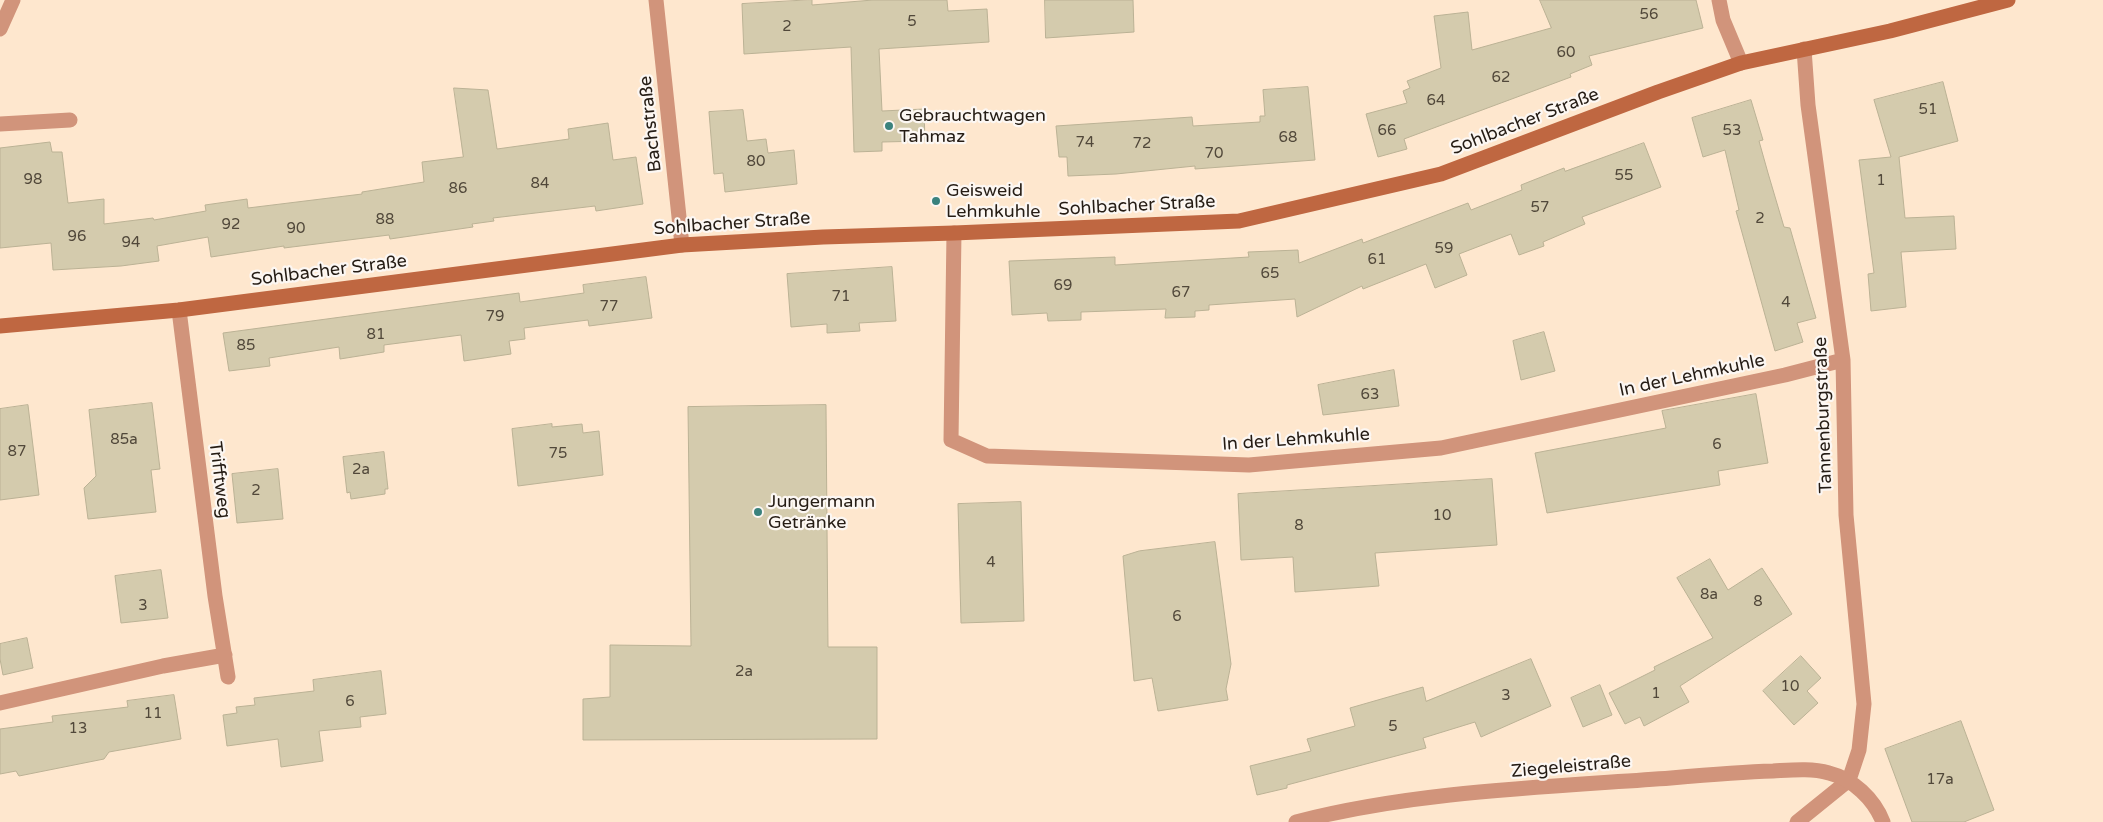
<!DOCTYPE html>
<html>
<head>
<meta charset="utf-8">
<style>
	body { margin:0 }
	canvas { display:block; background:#fee7ce }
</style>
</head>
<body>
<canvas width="2103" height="822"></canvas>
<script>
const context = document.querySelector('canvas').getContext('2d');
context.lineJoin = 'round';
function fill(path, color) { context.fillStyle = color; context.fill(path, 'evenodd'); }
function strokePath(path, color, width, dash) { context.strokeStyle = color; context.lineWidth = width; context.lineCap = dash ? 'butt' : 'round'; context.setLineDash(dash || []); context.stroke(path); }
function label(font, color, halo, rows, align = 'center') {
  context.font = font + ' "Varela Round",sans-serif'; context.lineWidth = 4.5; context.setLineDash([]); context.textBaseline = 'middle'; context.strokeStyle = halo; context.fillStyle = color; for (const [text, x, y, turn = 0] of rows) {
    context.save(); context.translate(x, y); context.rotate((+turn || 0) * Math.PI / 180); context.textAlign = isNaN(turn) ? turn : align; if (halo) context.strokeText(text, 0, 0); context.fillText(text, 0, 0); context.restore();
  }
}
const building = new Path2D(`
	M 812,0 L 812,5 L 873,0 L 947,0 L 948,11 L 987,9 L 989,42 L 879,49 L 882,111 L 924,109 L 925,141 L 882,142 L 882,151 L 854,152 L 851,47 L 744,54 L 742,4 Z
	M 1045,0 L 1133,0 L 1134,32 L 1046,38 Z
	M 1540,0 L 1696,0 L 1703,28 L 1589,56 L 1592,65 L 1570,74 L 1571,77 L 1404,139 L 1407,149 L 1378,157 L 1366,114 L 1407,103 L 1403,91 L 1410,88 L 1407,81 L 1441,68 L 1434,16 L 1468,12 L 1472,50 L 1551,28 Z
	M 1943,82 L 1958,141 L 1899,157 L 1905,218 L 1954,216 L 1956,249 L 1901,252 L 1906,307 L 1871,311 L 1868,274 L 1874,273 L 1859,160 L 1891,157 L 1874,100 Z
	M 1308,87 L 1315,160 L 1195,169 L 1195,166 L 1116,174 L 1068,176 L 1067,157 L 1059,157 L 1056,126 L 1192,117 L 1193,126 L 1260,122 L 1260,116 L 1265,116 L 1263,90 Z
	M 454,88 L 488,90 L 497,149 L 569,139 L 568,129 L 608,123 L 613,160 L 636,157 L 643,204 L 596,211 L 595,206 L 493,218 L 494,221 L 472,224 L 473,227 L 390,239 L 389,235 L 284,248 L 284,246 L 211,257 L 208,237 L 157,246 L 159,261 L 121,266 L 53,270 L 51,243 L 0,248 L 0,148 L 50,142 L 52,152 L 62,152 L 68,203 L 104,199 L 104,224 L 153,218 L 154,220 L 206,211 L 205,205 L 247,199 L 248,208 L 362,194 L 362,192 L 424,182 L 422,162 L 463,157 Z
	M 1751,100 L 1763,140 L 1759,141 L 1768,173 L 1784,227 L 1790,228 L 1816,318 L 1797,323 L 1803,342 L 1775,351 L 1736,211 L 1739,210 L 1725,150 L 1703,157 L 1692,118 Z
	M 743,110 L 747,141 L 766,139 L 768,153 L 794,150 L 797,184 L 725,192 L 723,173 L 714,174 L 709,112 Z
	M 1644,143 L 1661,187 L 1582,217 L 1585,224 L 1543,242 L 1544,246 L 1519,255 L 1511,234 L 1459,254 L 1467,275 L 1435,288 L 1426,264 L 1363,289 L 1362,286 L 1297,317 L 1295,299 L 1209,305 L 1209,310 L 1195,311 L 1195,317 L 1165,318 L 1166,309 L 1081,312 L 1081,320 L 1048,321 L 1047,313 L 1012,315 L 1009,261 L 1115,257 L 1115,265 L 1249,257 L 1248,252 L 1298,250 L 1299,263 L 1362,239 L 1363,243 L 1468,203 L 1471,210 L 1522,190 L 1521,185 L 1564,168 L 1565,171 Z
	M 892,267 L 896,321 L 859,323 L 860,331 L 827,333 L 827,324 L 791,327 L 787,274 Z
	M 646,277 L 652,318 L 589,326 L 588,320 L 524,328 L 525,339 L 509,341 L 511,354 L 464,361 L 461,335 L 384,345 L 384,352 L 340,359 L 339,347 L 269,358 L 270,366 L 229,371 L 223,333 L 519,293 L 520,302 L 584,293 L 583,285 Z
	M 1544,332 L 1555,371 L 1521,380 L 1513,341 Z
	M 1394,370 L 1399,406 L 1323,415 L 1318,385 Z
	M 1756,394 L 1768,463 L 1718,471 L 1720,485 L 1547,513 L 1535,453 L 1666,428 L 1662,411 Z
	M 152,403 L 160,469 L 151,470 L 156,512 L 88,519 L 84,488 L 96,476 L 89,410 Z
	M 28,405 L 39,495 L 0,500 L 0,409 Z
	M 826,405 L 828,647 L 877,647 L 877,739 L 583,740 L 583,699 L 610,697 L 610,645 L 691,646 L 688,407 Z
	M 552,424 L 552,427 L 582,424 L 583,433 L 599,431 L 603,475 L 518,486 L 512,429 Z
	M 384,452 L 388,489 L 385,489 L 385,494 L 351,499 L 350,492 L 347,493 L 343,457 Z
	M 278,469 L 283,519 L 237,523 L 232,474 Z
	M 1492,479 L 1497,545 L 1375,553 L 1379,586 L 1295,592 L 1293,557 L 1241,560 L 1238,494 Z
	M 1021,502 L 1024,621 L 961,623 L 958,504 Z
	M 1215,542 L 1231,664 L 1226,689 L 1228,700 L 1158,711 L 1152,678 L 1134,681 L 1123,556 L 1139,551 Z
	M 1710,559 L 1728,590 L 1762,568 L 1792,614 L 1680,686 L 1689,702 L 1644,726 L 1640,717 L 1625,724 L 1609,693 L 1655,670 L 1654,667 L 1713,638 L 1677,578 Z
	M 161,570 L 168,618 L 121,623 L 115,576 Z
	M 27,638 L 33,668 L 3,675 L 0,659 L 0,644 Z
	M 1801,656 L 1821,678 L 1807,691 L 1818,703 L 1794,725 L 1763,691 Z
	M 1531,659 L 1551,706 L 1481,737 L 1475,722 L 1423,738 L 1426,748 L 1287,785 L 1287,788 L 1257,795 L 1250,766 L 1311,751 L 1307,739 L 1355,726 L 1350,708 L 1423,687 L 1426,701 Z
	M 381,671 L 386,714 L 360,717 L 361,727 L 319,731 L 323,761 L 281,767 L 278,739 L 227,746 L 223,715 L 237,713 L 236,707 L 255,705 L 254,698 L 314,691 L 313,680 Z
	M 1600,685 L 1612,715 L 1583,727 L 1571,698 Z
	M 174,695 L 181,739 L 109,752 L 104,759 L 19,776 L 16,771 L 0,774 L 0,729 L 53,722 L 52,716 L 128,707 L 127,701 Z
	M 1961,721 L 1994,810 L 1964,822 L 1912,822 L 1885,749 Z`);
const lane = new Path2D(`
	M 0,29 L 13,0
	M 0,124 L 70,120
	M 1797,822 L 1849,780`);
const street = new Path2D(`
	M 656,0 L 682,245
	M 1719,0 L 1723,20 L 1741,63
	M 1804,49 L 1808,105 L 1843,360 L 1846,515 L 1864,704 L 1859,750 L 1849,780
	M 954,233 L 951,440 L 987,456 L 1249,465 L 1441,448 L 1785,375 L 1843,360
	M 179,310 L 215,596 L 228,677
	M 0,703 L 163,666 L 225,655
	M 1296,822 C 1415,791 1548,787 1671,778 C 1705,775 1739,772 1773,771 C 1792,770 1811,768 1829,773 C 1853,779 1874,799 1883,822`);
const secondary = new Path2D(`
	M 0,326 L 179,310 L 682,245 L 823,237 L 954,233 L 1239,221 L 1441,174 L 1658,92 L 1741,63 L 1890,31 L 2008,0`);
const markers = [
	[889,126,5,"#3a827d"],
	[936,201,5,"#3a827d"],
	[758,512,5,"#3a827d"]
];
const numberNames = [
	["56",1649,15],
	["5",912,22],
	["2",787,27],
	["60",1566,53],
	["62",1501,78],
	["64",1436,101],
	["51",1928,110],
	["66",1387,131],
	["53",1732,131],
	["68",1288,138],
	["74",1085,143],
	["72",1142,144],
	["70",1214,154],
	["80",756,162],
	["55",1624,176],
	["98",33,180],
	["1",1881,181],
	["84",540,184],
	["86",458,189],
	["57",1540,208],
	["2",1760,219],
	["88",385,220],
	["92",231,225],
	["90",296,229],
	["96",77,237],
	["94",131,243],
	["59",1444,249],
	["61",1377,260],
	["65",1270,274],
	["69",1063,286],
	["67",1181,293],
	["71",841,297],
	["4",1786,303],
	["77",609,307],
	["79",495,317],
	["81",376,335],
	["85",246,346],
	["63",1370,395],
	["85a",124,440],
	["6",1717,445],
	["87",17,452],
	["75",558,454],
	["2a",361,470],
	["2",256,491],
	["10",1442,516],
	["8",1299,526],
	["4",991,563],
	["8a",1709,595],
	["8",1758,602],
	["3",143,606],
	["6",1177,617],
	["2a",744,672],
	["10",1790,687],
	["1",1656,694],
	["3",1506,696],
	["6",350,702],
	["11",153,714],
	["5",1393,727],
	["13",78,729],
	["17a",1940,780]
];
const poiNames = [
	["Gebrauchtwagen",899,116],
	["Tahmaz",899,137],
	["Geisweid",946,191],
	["Lehmkuhle",946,212],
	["Jungermann",768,502],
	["Getränke",768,523]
];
const streetNames = [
	["Sohlbacher Straße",1525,122,-21],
	["Bachstraße",651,124,-96],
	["Sohlbacher Straße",1137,206,-3],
	["Sohlbacher Straße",732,224,-4],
	["Sohlbacher Straße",329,271,-7],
	["In der Lehmkuhle",1692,376,-12],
	["Tannenburgstraße",1824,415,-92],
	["In der Lehmkuhle",1296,440,-4],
	["Trifftweg",219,480,83],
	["Ziegeleistraße",1571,767,-5]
];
fill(building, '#d4cbad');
strokePath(building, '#bbb295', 1);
strokePath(lane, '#d1947b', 15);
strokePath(street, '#d1947b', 15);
strokePath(secondary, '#bf6741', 15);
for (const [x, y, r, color] of markers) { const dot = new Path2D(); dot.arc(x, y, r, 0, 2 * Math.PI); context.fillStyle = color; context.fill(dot); strokePath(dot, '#fcf7f3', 2); }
label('15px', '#51483a', null, numberNames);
label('18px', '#251c14', '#fcf7f3', poiNames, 'left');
label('18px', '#251c14', '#fcf7f3', streetNames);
</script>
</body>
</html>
